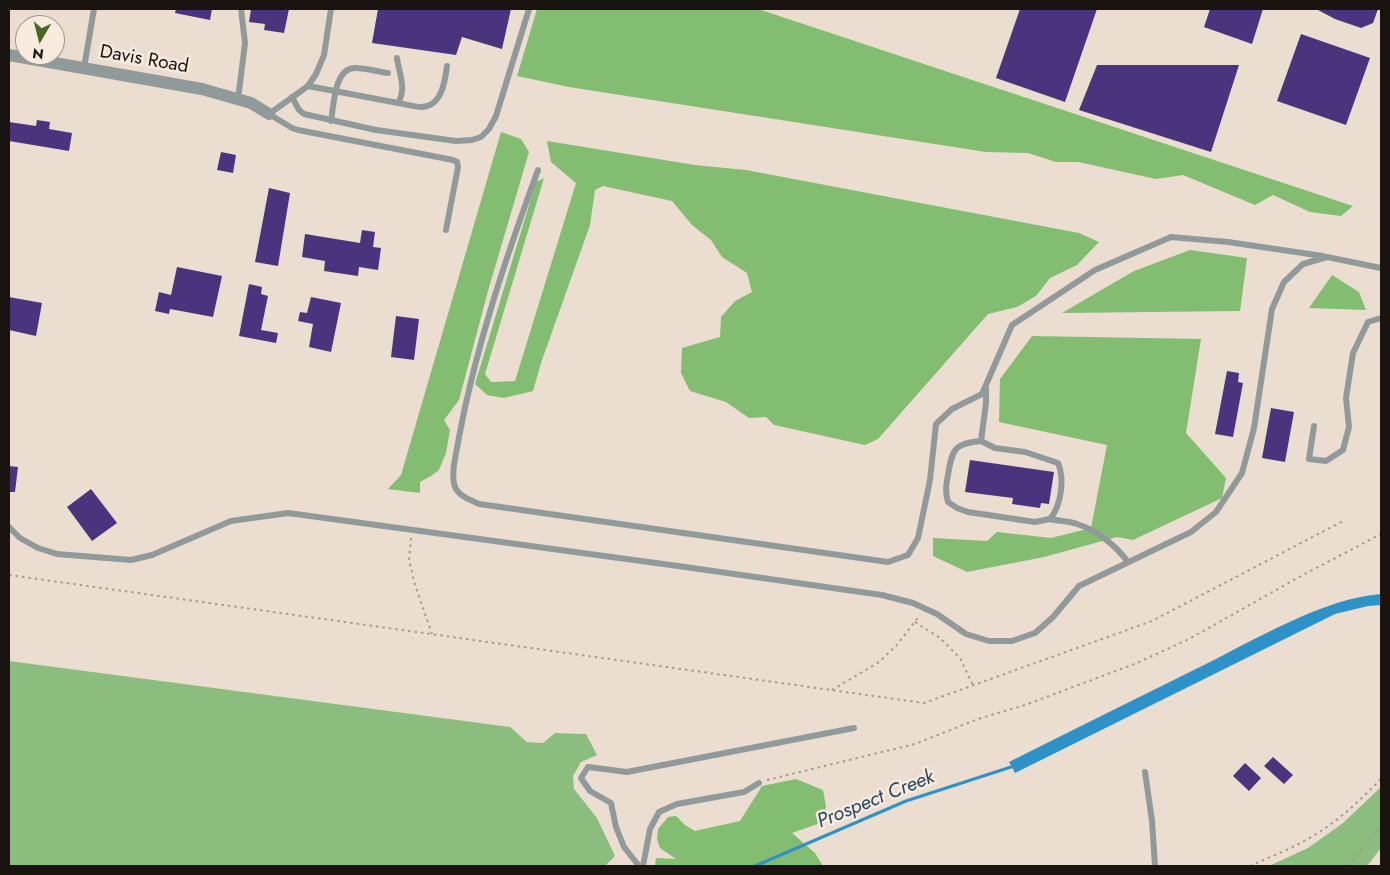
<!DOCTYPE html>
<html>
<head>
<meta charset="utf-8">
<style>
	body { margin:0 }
	#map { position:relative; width:1390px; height:875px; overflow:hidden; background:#ecddd1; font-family:Jost,sans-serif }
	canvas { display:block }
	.frame { position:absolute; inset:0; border:10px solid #191410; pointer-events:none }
	.north { position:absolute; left:15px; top:15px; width:50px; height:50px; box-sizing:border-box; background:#f9eade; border:1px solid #9f948c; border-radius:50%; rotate:188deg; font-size:14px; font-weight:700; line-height:20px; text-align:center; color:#191410 }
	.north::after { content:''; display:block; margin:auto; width:18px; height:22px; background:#466820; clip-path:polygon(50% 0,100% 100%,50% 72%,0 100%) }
</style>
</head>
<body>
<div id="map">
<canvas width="1390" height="875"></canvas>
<div class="frame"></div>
<div class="north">N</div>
</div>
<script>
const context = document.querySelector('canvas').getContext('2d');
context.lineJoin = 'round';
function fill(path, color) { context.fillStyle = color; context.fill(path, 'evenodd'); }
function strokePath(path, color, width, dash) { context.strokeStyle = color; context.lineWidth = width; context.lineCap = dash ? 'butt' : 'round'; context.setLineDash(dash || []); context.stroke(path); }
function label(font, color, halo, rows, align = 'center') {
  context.font = font + ' Jost,sans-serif'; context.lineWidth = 5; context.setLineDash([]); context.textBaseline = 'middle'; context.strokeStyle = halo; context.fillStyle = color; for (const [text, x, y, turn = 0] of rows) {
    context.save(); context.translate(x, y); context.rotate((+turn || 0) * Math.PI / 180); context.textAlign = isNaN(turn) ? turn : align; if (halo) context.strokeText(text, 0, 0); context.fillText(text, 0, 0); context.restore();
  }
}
const green = new Path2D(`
	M 9,661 L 510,727 L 527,742 L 543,743 L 555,733 L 586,734 L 597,755 L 581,762 L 573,776 L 574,789 L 597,818 L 615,856 L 605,866 L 9,866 Z
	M 1381,787 L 1381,848 L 1367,866 L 1269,866 L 1308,848 L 1343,823 Z`);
const forest = new Path2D(`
	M 537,9 L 758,9 L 1353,206 L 1341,216 L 1310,212 L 1273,195 L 1255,205 L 1183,175 L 1156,179 L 1078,162 L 1056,162 L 1028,153 L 986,152 L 569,87 L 517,76 Z
	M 501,132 L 521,139 L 529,152 L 488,291 L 459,400 L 444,420 L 450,430 L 446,453 L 439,470 L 431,476 L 420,482 L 420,493 L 388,489 L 401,475 Z
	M 547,141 L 695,165 L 746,170 L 1079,233 L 1099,242 L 1077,265 L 1050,278 L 1036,296 L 1017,307 L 988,314 L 878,439 L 865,445 L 774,425 L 766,417 L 749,418 L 726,402 L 690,391 L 681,373 L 682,348 L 720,337 L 721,317 L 735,301 L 752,292 L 747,273 L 722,257 L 711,240 L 692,225 L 672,201 L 603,186 L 595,190 L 590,225 L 541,363 L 533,391 L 504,398 L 487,395 L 475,384 L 536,182 L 544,178 L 485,374 L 491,382 L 515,381 L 576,183 L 551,162 Z
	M 1190,250 L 1247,258 L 1240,311 L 1062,313 L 1134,271 Z
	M 1332,275 L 1359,292 L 1366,310 L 1309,308 Z
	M 1032,336 L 1201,339 L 1186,433 L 1226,478 L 1222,498 L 1133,540 L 1117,537 L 1044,557 L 967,572 L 933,556 L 933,538 L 987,541 L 997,532 L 1051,538 L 1091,528 L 1107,445 L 999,422 L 1000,379 Z
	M 796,779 L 823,790 L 826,806 L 823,822 L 792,833 L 815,853 L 823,866 L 655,866 L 656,858 L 676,859 L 660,848 L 657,839 L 658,829 L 668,817 L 676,816 L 685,825 L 695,831 L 740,821 L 762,786 Z`);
const water = new Path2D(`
	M 1381,594 L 1381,605 L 1368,606 L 1335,614 L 1015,773 L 1009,762 C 1074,729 1140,697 1206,664 C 1256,639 1325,598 1381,594 Z`);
const stream = new Path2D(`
	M 755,866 L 906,801 L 1011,767`);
const building = new Path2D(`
	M 176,9 L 212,9 L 210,20 L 175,13 Z
	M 251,9 L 289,9 L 284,33 L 264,30 L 265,24 L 249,22 Z
	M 378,9 L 511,9 L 502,49 L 462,37 L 456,55 L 372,43 Z
	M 1020,9 L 1097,9 L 1065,102 L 996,78 Z
	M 1210,9 L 1263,9 L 1252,44 L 1204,27 Z
	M 1316,9 L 1378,9 L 1373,23 L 1361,28 L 1335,19 Z
	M 1301,34 L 1370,58 L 1346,125 L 1277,101 Z
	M 1097,65 L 1239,65 L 1211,152 L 1079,110 Z
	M 37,120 L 50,122 L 49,129 L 72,133 L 69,151 L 9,141 L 9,122 L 36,126 Z
	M 221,152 L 236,155 L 233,173 L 217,170 Z
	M 269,188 L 290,193 L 278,266 L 255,262 Z
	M 362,230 L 375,232 L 373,247 L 381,248 L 378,270 L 359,267 L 358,276 L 324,271 L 325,261 L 302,257 L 305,234 L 360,243 Z
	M 177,267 L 222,276 L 213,317 L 170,309 L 169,314 L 155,311 L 159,292 L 171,295 Z
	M 249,284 L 262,287 L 261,294 L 268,296 L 261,330 L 278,333 L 276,343 L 239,336 Z
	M 9,297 L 42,303 L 36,336 L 9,330 Z
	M 311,297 L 341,303 L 331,352 L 309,347 L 313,324 L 298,321 L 300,312 L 307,313 Z
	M 396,316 L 419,319 L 414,360 L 391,357 Z
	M 1227,371 L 1239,373 L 1238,382 L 1243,383 L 1233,437 L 1215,434 Z
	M 1271,408 L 1294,412 L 1285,462 L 1262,458 Z
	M 970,460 L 1054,472 L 1049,504 L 1041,503 L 1040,508 L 1012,504 L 1013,498 L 965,492 Z
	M 9,466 L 18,467 L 15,492 L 9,492 Z
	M 91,489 L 117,523 L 92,541 L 67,507 Z
	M 1273,757 L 1293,775 L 1284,784 L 1264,766 Z
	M 1245,763 L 1261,778 L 1249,791 L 1233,776 Z`);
const path = new Path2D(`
	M 411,538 L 409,560 L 415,585 L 432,634
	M 9,575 L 924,703 L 1152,621 L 1343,521
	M 915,622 L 940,638 L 960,658 L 973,685
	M 832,690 L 879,662 L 896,646 L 920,615
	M 767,780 L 915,744 L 978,719 L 1025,705 L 1137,663 L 1191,638 L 1301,576 L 1381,534
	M 1250,866 C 1272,856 1296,847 1316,834 C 1341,819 1361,799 1381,779
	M 1348,866 L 1381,827`);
const lane = new Path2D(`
	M 331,9 L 324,55 L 316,74 L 308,86 L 269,114 L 292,128 L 298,130 L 453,160 L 457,162 L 458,167 L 446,230
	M 84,68 L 94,9
	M 308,86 L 398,103 C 407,88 399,74 397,58
	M 292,97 L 299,110 L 304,114 L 376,130 L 456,141 L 472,140 L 481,137 L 489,129 L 496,116 L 529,9
	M 238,99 L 245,43 L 241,9
	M 398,103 C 405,104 414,107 422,107 C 442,106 445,81 447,66
	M 331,121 C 334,105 334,67 356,68 C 367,68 378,72 388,73
	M 538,170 C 506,257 476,346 459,437 C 457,451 450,474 455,487 C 459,496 470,500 479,504 L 888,562 L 908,555 L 918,538 L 930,480 L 936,424 L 952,409 L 982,394 L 1012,325 L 1095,270 L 1171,237 L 1228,242 L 1323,256
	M 1314,426 L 1309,459 L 1326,461 L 1343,450 L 1349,427 L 1346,398 L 1353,353 L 1368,322 L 1381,318
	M 981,441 L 995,448 L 1025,452 L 1058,463 C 1065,479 1061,506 1050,519 L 1035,522 L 968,512 L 957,508 L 948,502 C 945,492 946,485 948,475 C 952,450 954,443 981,441 Z
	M 981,441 L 986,403 L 986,389
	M 1050,519 C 1058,521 1069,521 1077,524 C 1097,530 1116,546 1128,562
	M 9,527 L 20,538 L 38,548 L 57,554 L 131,560 L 152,555 L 231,521 L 288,513 L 678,566 L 882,595 L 913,603 L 937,614 L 966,634 L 989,641 L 1012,641 L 1035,633 L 1053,617 L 1079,586 L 1191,532 L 1216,512 L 1242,473 L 1254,428 L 1272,309 L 1284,282 L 1303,264 L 1327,257 L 1381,268
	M 1145,772 L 1152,821 L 1155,866
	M 639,866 L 624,847 L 616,827 L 611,803 L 590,791 L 581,778 L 588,767 L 627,772 L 854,728
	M 643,866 L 650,829 L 659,812 L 677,804 L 744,792 L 759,783`);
const street = new Path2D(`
	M 9,55 L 202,89 L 251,103 L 269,114`);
const streetNames = [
	["Davis Road",144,60,10]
];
const waterNames = [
	["Prospect Creek",876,800,-22]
];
fill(green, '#8bbd7e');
fill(forest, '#82bd72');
fill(water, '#2e91c8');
strokePath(stream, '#2e91c8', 3);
fill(building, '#4b347e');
strokePath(path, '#a69a91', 2, [2.5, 4]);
strokePath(lane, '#919a9a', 6);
strokePath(street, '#919a9a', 12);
label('19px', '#191410', '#f9eade', streetNames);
label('italic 20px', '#224961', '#f9eade', waterNames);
</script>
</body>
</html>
